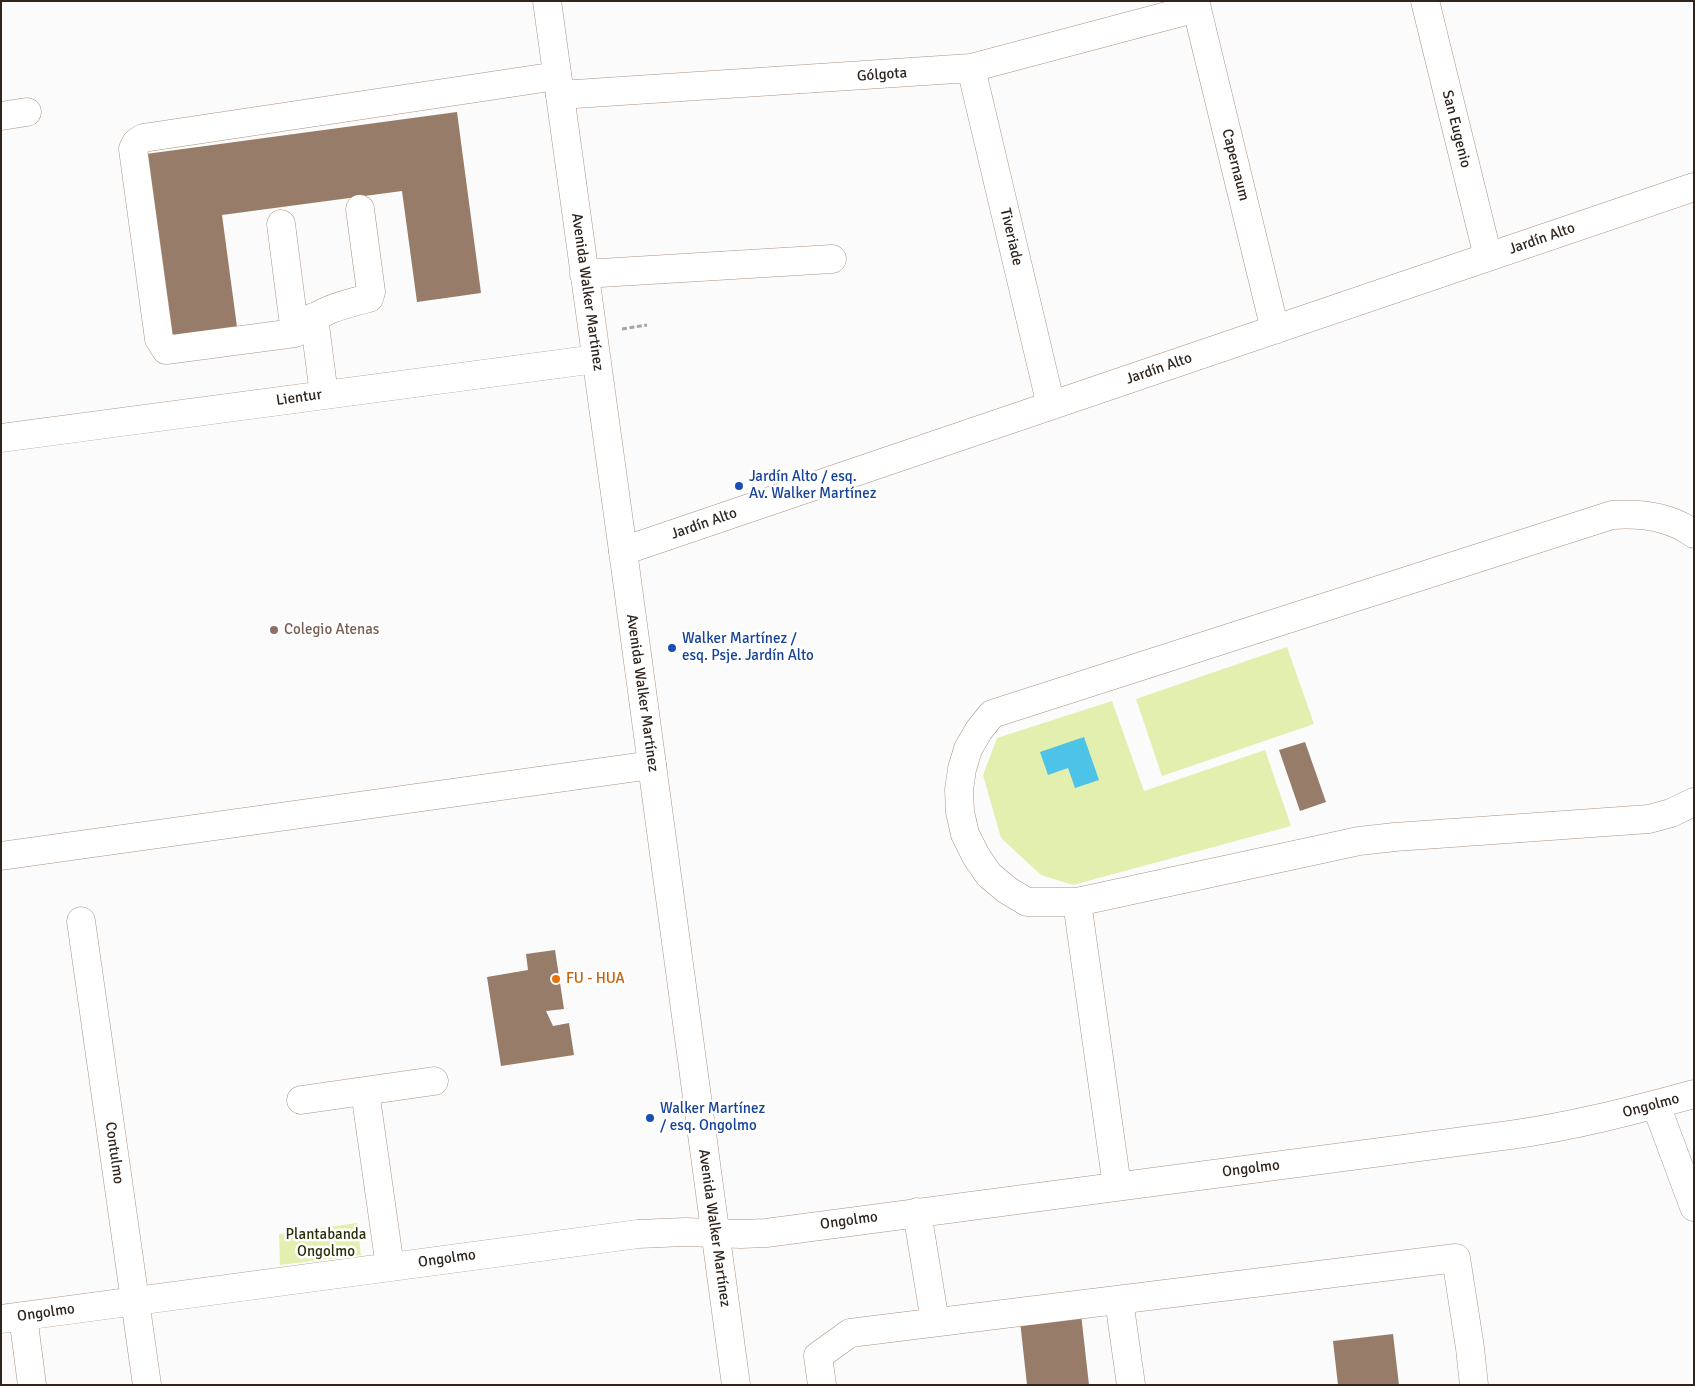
<!DOCTYPE html>
<html>
<head>
<meta charset="utf-8">
<style>
	body { margin:0 }
	#map { position:relative; width:1695px; height:1386px; overflow:hidden; background:#fbfbfb; font-family:Signika,sans-serif }
	canvas { display:block }
	.frame { position:absolute; inset:0; border:2px solid #30251d; pointer-events:none }
</style>
</head>
<body>
<div id="map">
<canvas width="1695" height="1386"></canvas>
<div class="frame"></div>
</div>
<script>
const context = document.querySelector('canvas').getContext('2d');
context.lineJoin = 'round';
function fill(path, color) { context.fillStyle = color; context.fill(path, 'evenodd'); }
function strokePath(path, color, width, dash) { context.strokeStyle = color; context.lineWidth = width; context.lineCap = dash ? 'butt' : 'round'; context.setLineDash(dash || []); context.stroke(path); }
function label(font, color, halo, rows, align = 'center') {
  context.font = font + ' Signika,sans-serif'; context.lineWidth = 5; context.setLineDash([]); context.textBaseline = 'middle'; context.strokeStyle = halo; context.fillStyle = color; for (const [text, x, y, turn = 0] of rows) {
    context.save(); context.translate(x, y); context.rotate((+turn || 0) * Math.PI / 180); context.textAlign = isNaN(turn) ? turn : align; if (halo) context.strokeText(text, 0, 0); context.fillText(text, 0, 0); context.restore();
  }
}
const green = new Path2D(`
	M 1287,647 L 1314,724 L 1162,776 L 1136,699 Z
	M 1112,701 L 1144,791 L 1265,750 L 1291,826 L 1073,885 L 1041,875 L 1001,838 L 983,775 L 997,738 Z
	M 357,1223 L 361,1255 L 280,1265 L 279,1234 Z`);
const water = new Path2D(`
	M 1084,737 L 1099,780 L 1075,788 L 1068,768 L 1048,775 L 1040,752 Z`);
const building = new Path2D(`
	M 457,112 L 481,293 L 417,302 L 402,191 L 222,215 L 237,327 L 170,336 L 146,154 Z
	M 1305,742 L 1326,802 L 1300,811 L 1279,750 Z
	M 555,950 L 564,1009 L 546,1011 L 553,1026 L 569,1023 L 574,1055 L 501,1066 L 487,977 L 528,970 L 526,954 Z
	M 1081,1314 L 1089,1385 L 1027,1385 L 1020,1321 Z
	M 1393,1334 L 1399,1385 L 1338,1385 L 1333,1341 Z`);
const path = new Path2D(`
	M 622,329 L 647,325`);
const minor = new Path2D(`
	M 1195,1 L 1275,330
	M 1425,1 L 1488,257
	M 971,68 L 1051,406
	M 560,95 L 971,68 L 1197,8
	M 1,116 L 27,112
	M 360,209 L 371,292 L 369,298 C 341,305 316,311 295,333 L 166,350 L 159,339 L 133,149 L 136,143 L 143,138 L 557,76
	M 281,224 L 295,333
	M 584,274 L 832,259
	M 314,317 L 324,395
	M 1,438 L 596,359
	M 1694,534 C 1670,516 1640,513 1612,515 L 992,714 L 979,730 L 968,749 L 962,769 L 959,790 L 960,812 L 965,834 L 976,856 L 989,875 L 1007,890 L 1027,902 L 1077,902 L 1359,841 L 1395,837 L 1649,819 L 1671,813 L 1694,802
	M 623,551 L 1694,187
	M 1,856 L 652,765
	M 1077,902 L 1117,1186
	M 81,921 L 147,1385
	M 365,1091 L 390,1267
	M 301,1100 L 434,1081
	M 1656,1105 L 1694,1207
	M 917,1212 L 935,1322
	M 1119,1300 L 1131,1385
	M 23,1316 L 32,1385
	M 1,1319 L 638,1234 L 685,1232 L 741,1234 L 766,1233 L 1510,1135 C 1574,1126 1632,1111 1694,1094
	M 822,1385 L 818,1356 L 850,1333 L 1456,1258 L 1470,1348 L 1474,1385`);
const major = new Path2D(`
	M 547,1 L 623,551 L 736,1385`);
const markers = [
	[739,486,5,"#1a4fb4"],
	[274,630,5,"#8d6e63"],
	[672,648,5,"#1a4fb4"],
	[556,979,5,"#e8710a"],
	[650,1118,5,"#1a4fb4"]
];
const streetNames = [
	["Gólgota",882,75,-4],
	["San Eugenio",1456,129,76],
	["Capernaum",1235,165,76],
	["Tiveriade",1011,237,77],
	["Jardín Alto",1542,239,-19],
	["Avenida Walker Martínez",587,292,82],
	["Jardín Alto",1159,369,-19],
	["Lientur",299,398,-8],
	["Jardín Alto",704,524,-19],
	["Avenida Walker Martínez",642,693,82],
	["Ongolmo",1651,1106,-15],
	["Contulmo",114,1153,82],
	["Ongolmo",1251,1169,-7],
	["Ongolmo",849,1221,-8],
	["Avenida Walker Martínez",714,1228,82],
	["Ongolmo",447,1259,-8],
	["Ongolmo",46,1313,-8]
];
const transitNames = [
	["Jardín Alto / esq.",749,477],
	["Av. Walker Martínez",749,494],
	["Walker Martínez /",682,639],
	["esq. Psje. Jardín Alto",682,656],
	["Walker Martínez",660,1109],
	["/ esq. Ongolmo",660,1126]
];
const educationNames = [
	["Colegio Atenas",284,630]
];
const foodNames = [
	["FU - HUA",566,979]
];
const parkNames = [
	["Plantabanda",326,1235],
	["Ongolmo",326,1252]
];
fill(green, '#e3efae');
fill(water, '#4dc3e7');
fill(building, '#967c69');
strokePath(minor, '#ad927f', 29);
strokePath(major, '#ad927f', 29);
strokePath(path, '#a9a5a1', 3, [5, 2.5]);
strokePath(minor, '#fff', 28);
strokePath(major, '#fff', 28);
for (const [x, y, r, color] of markers) { const dot = new Path2D(); dot.arc(x, y, r, 0, 2 * Math.PI); context.fillStyle = color; context.fill(dot); strokePath(dot, '#fff', 2); }
label('15px', '#30251d', '#fff', streetNames);
label('15px', '#164399', '#fff', transitNames, 'left');
label('15px', '#785e54', '#fff', educationNames, 'left');
label('15px', '#c56008', '#fff', foodNames, 'left');
label('15px', '#2b3009', '#fff', parkNames);
</script>
</body>
</html>
